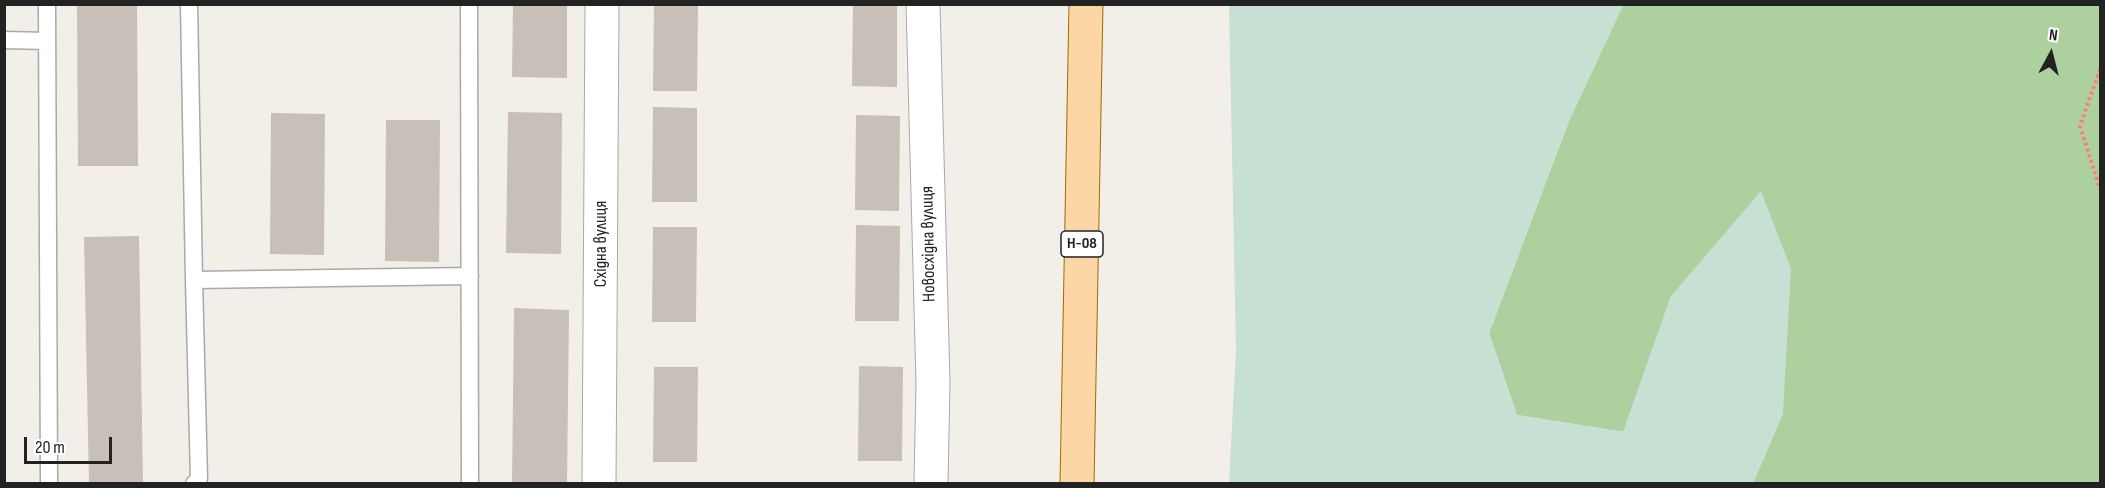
<!DOCTYPE html>
<html>
<head>
<meta charset="utf-8">
<style>
	body { margin:0 }
	#map { position:relative; width:2105px; height:488px; overflow:hidden; background:#f2efe9; font-family:"Sofia Sans Condensed",sans-serif }
	canvas { display:block }
	.frame { position:absolute; inset:0; border:6px solid #222; pointer-events:none }
	.north { position:absolute; left:2021px; top:24px; width:60px; height:60px; -webkit-text-stroke:4px #fff; paint-order:stroke; rotate:7deg; font-size:16px; font-weight:700; line-height:24px; text-align:center; color:#222 }
	.north::after { content:''; display:block; margin:auto; width:21px; height:27px; background:#222; clip-path:polygon(50% 0,100% 100%,50% 72%,0 100%) }
	.scale { position:absolute; left:24px; top:437px; width:88px; height:27px; box-sizing:border-box; border:3px solid #222; border-top:0; padding-left:8px; font-size:18px; line-height:21px; white-space:nowrap; color:#222; -webkit-text-stroke:4px #fff; paint-order:stroke }
</style>
</head>
<body>
<div id="map">
<canvas width="2105" height="488"></canvas>
<div class="frame"></div>
<div class="north">N</div>
<div class="scale">20 m</div>
</div>
<script>
const context = document.querySelector('canvas').getContext('2d');
context.lineJoin = 'round';
function fill(path, color) { context.fillStyle = color; context.fill(path, 'evenodd'); }
function strokePath(path, color, width, dash) { context.strokeStyle = color; context.lineWidth = width; context.lineCap = dash ? 'butt' : 'round'; context.setLineDash(dash || []); context.stroke(path); }
function label(font, color, halo, rows, align = 'center') {
  context.font = font + ' "Sofia Sans Condensed",sans-serif'; context.lineWidth = 4.5; context.setLineDash([]); context.textBaseline = 'middle'; context.strokeStyle = halo; context.fillStyle = color; for (const [text, x, y, turn = 0] of rows) {
    context.save(); context.translate(x, y); context.rotate((+turn || 0) * Math.PI / 180); context.textAlign = isNaN(turn) ? turn : align; if (halo) context.strokeText(text, 0, 0); context.fillText(text, 0, 0); context.restore();
  }
}
const forest = new Path2D(`
	M 1623,5 L 2100,5 L 2100,483 L 1753,483 L 1783,413 L 1671,296 L 1624,432 L 1517,415 L 1489,333 L 1569,121 Z`);
const wetland = new Path2D(`
	M 1229,5 L 1623,5 L 1569,121 L 1489,333 L 1517,415 L 1623,432 L 1671,296 L 1761,191 L 1791,269 L 1783,413 L 1753,483 L 1229,483 L 1236,350 Z`);
const building = new Path2D(`
	M 77,4 L 137,4 L 138,166 L 78,166 Z
	M 513,4 L 567,4 L 567,78 L 512,77 Z
	M 654,4 L 698,4 L 697,91 L 653,91 Z
	M 853,4 L 897,4 L 897,87 L 852,86 Z
	M 653,107 L 697,108 L 697,202 L 652,202 Z
	M 508,112 L 562,113 L 561,254 L 506,253 Z
	M 271,113 L 325,114 L 324,255 L 270,254 Z
	M 856,115 L 900,116 L 899,211 L 855,210 Z
	M 386,120 L 440,120 L 439,262 L 385,261 Z
	M 856,225 L 900,226 L 899,321 L 855,321 Z
	M 653,227 L 697,227 L 696,322 L 652,322 Z
	M 139,236 L 143,484 L 89,484 L 84,237 Z
	M 514,308 L 569,310 L 567,484 L 512,484 Z
	M 859,366 L 903,367 L 902,461 L 858,461 Z
	M 654,367 L 698,367 L 697,462 L 653,462 Z`);
const path = new Path2D(`
	M 2100,69 L 2080,126 L 2100,189`);
const lane = new Path2D(`
	M 47,4 L 49,484
	M 189,4 L 194,280 L 470,276
	M 469,4 L 470,484
	M 4,40 L 47,41
	M 194,484 L 199,479 L 194,280`);
const street = new Path2D(`
	M 923,4 L 933,383 L 931,484
	M 599,484 L 602,4`);
const primary = new Path2D(`
	M 1077,484 L 1086,4`);
const shields = [
	[1082,244,42]
];
const shieldNames = [
	["Н-08",1082,244]
];
const streetNames = [
	["Східна вулиця",601,244,-90],
	["Новосхідна вулиця",929,244,-91]
];
fill(forest, '#add19e');
fill(wetland, '#c6e0d4');
fill(building, '#c7bfb8');
strokePath(lane, '#a9a9a9', 19);
strokePath(street, '#a9a9a9', 35);
strokePath(primary, '#a06b00', 35);
strokePath(path, '#fa8072', 4, [3, 3]);
strokePath(lane, '#fff', 16);
strokePath(street, '#fff', 33);
strokePath(primary, '#fcd6a4', 33);
for (const [x, y, w] of shields) { const box = new Path2D(); box.roundRect(x - w / 2, y - 13, w, 26, 4.5); context.fillStyle = '#fff'; context.fill(box); strokePath(box, '#222', 1.5); }
label('bold 16px', '#222', null, shieldNames);
label('18px', '#222', '#fff', streetNames);
</script>
</body>
</html>
